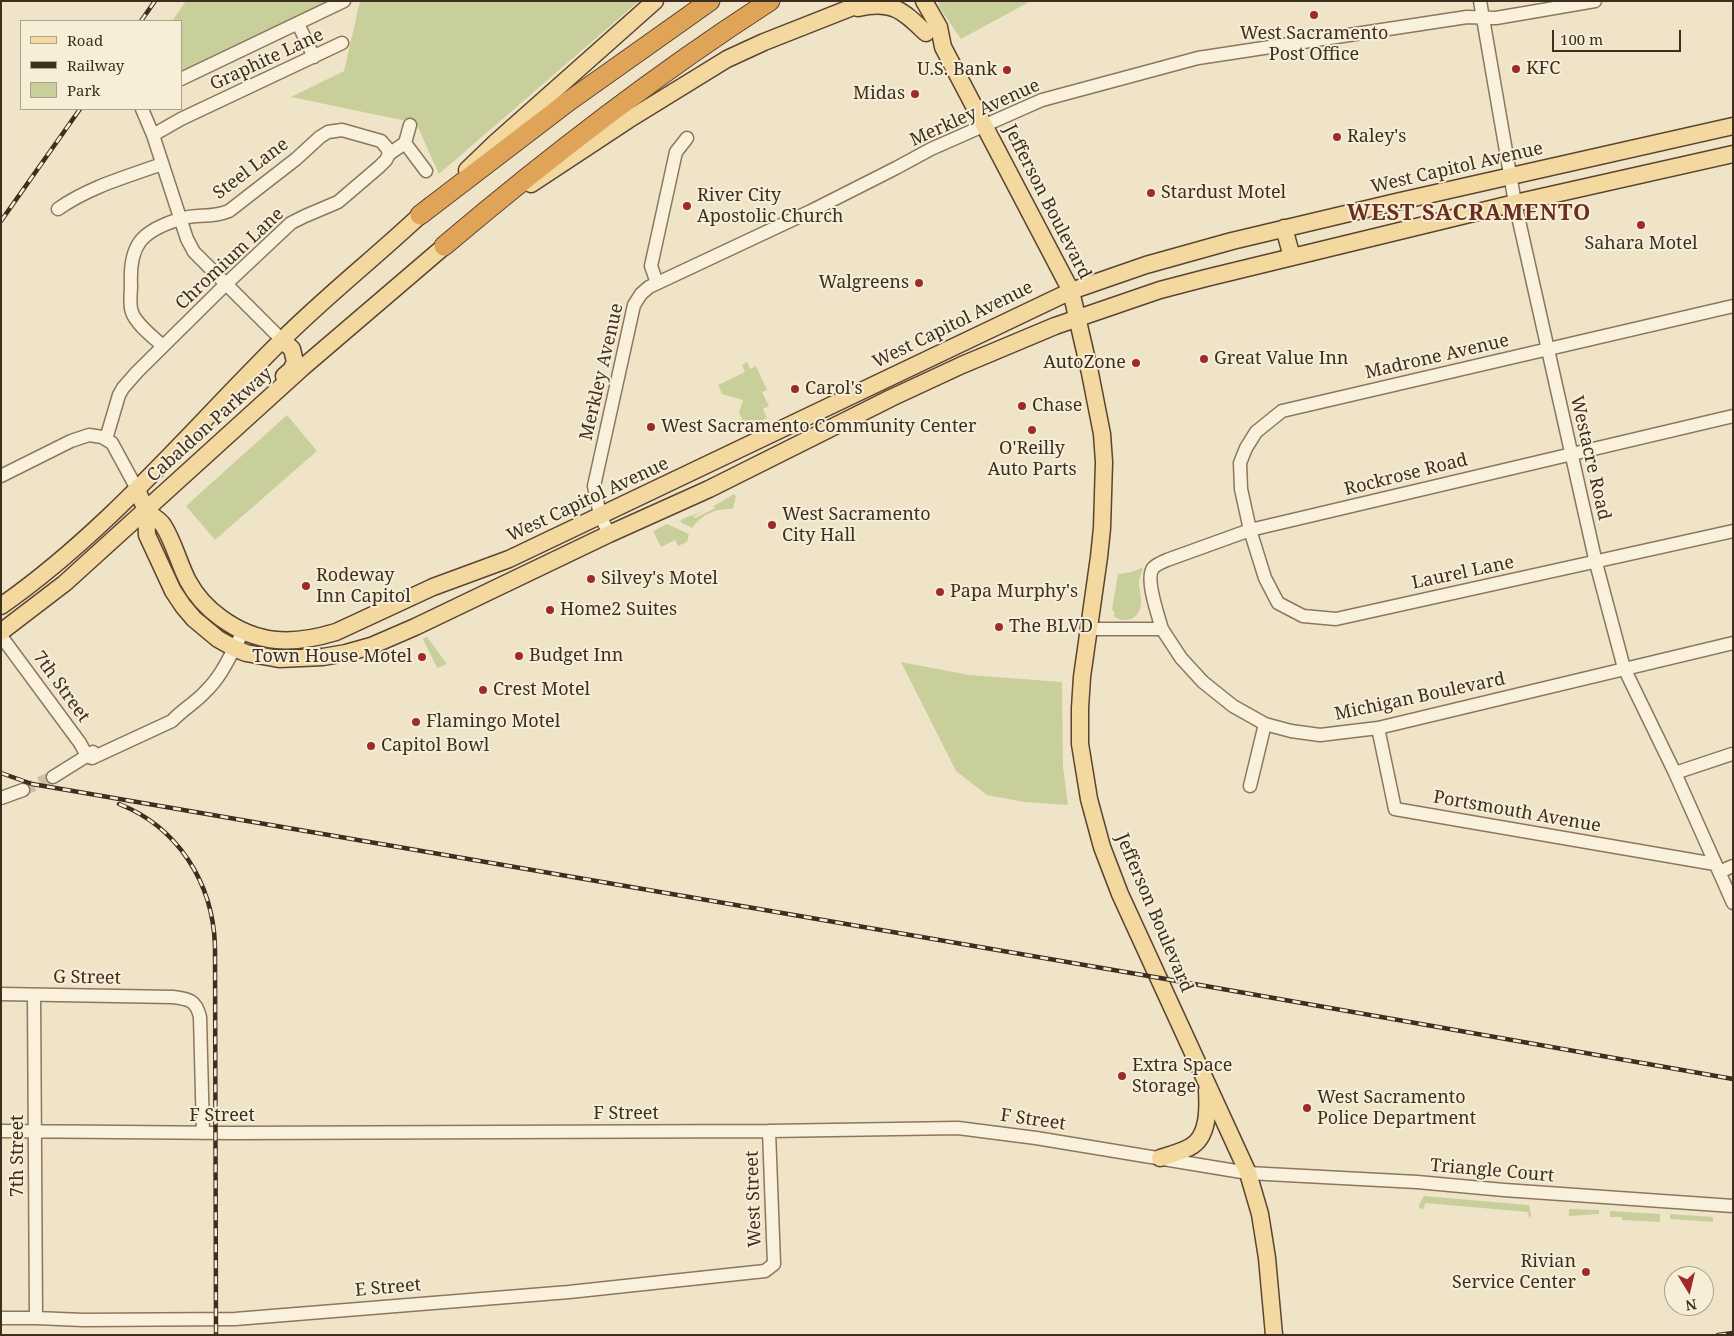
<!DOCTYPE html>
<html>
<head>
<meta charset="utf-8">
<style>
	body { margin:0 }
	#map { position:relative; width:1734px; height:1336px; overflow:hidden; background:#f0e4c8; font-family:"Noto Serif",serif }
	canvas { display:block }
	.frame { position:absolute; inset:0; border:2px solid #3d2e20; pointer-events:none }
	.legend { position:absolute; left:20px; top:20px; width:162px; height:90px; box-sizing:border-box; background:#f7eed8; border:1px solid #ada18e; margin:0; padding:6px 9px; list-style:none; font-size:15px; color:#3d2e20 }
	.legend li { display:flex; align-items:center; gap:10px; height:25px }
	.legend b { width:25px; border:1px solid #ada18e }
	.north { position:absolute; left:1664px; top:1266px; width:50px; height:50px; box-sizing:border-box; background:#f7eed8; border:1px solid #ada18e; border-radius:50%; rotate:171deg; font-size:14px; font-weight:700; line-height:20px; text-align:center; color:#3d2e20 }
	.north::after { content:''; display:block; margin:auto; width:18px; height:22px; background:#9e2a2b; clip-path:polygon(50% 0,100% 100%,50% 72%,0 100%) }
	.scale { position:absolute; left:1552px; top:30px; width:129px; height:22px; box-sizing:border-box; border:2px solid #3d2e20; border-top:0; padding-left:6px; font-size:15px; line-height:18px; white-space:nowrap; color:#3d2e20; -webkit-text-stroke:4px #f7eed8; paint-order:stroke }
</style>
</head>
<body>
<div id="map">
<canvas width="1734" height="1336"></canvas>
<div class="frame"></div>
<ul class="legend">
<li><b style="height:6px;background:#f3d9a0"></b>Road</li>
<li><b style="height:6px;background:#3d2e20"></b>Railway</li>
<li><b style="height:14px;background:#c9cf9b"></b>Park</li>
</ul>
<div class="north">N</div>
<div class="scale">100 m</div>
</div>
<script>
const context = document.querySelector('canvas').getContext('2d');
context.lineJoin = 'round';
function fill(path, color) { context.fillStyle = color; context.fill(path, 'evenodd'); }
function strokePath(path, color, width, dash) { context.strokeStyle = color; context.lineWidth = width; context.lineCap = dash ? 'butt' : 'round'; context.setLineDash(dash || []); context.stroke(path); }
function label(font, color, halo, rows, align = 'center') {
  context.font = font + ' "Noto Serif",serif'; context.lineWidth = 4; context.setLineDash([]); context.textBaseline = 'middle'; context.strokeStyle = halo; context.fillStyle = color; for (const [text, x, y, turn = 0] of rows) {
    context.save(); context.translate(x, y); context.rotate((+turn || 0) * Math.PI / 180); context.textAlign = isNaN(turn) ? turn : align; if (halo) context.strokeText(text, 0, 0); context.fillText(text, 0, 0); context.restore();
  }
}
const green = new Path2D(`
	M 186,1 L 332,1 L 181,74 L 181,21 L 172,21 Z
	M 360,1 L 639,1 L 439,174 L 416,123 L 291,97 L 344,71 Z
	M 938,1 L 1031,1 L 961,39 L 939,7 Z
	M 747,362 L 750,369 L 756,366 L 767,390 L 762,392 L 769,406 L 763,409 L 767,418 L 746,428 L 739,413 L 743,400 L 722,394 L 718,385 L 745,372 L 742,365 Z
	M 287,415 L 317,451 L 215,540 L 186,506 Z
	M 734,494 L 736,496 L 733,509 C 716,508 702,514 692,528 L 680,522 L 682,519 L 704,511 L 694,516 L 695,518 L 715,508 L 715,507 L 712,507 Z
	M 667,524 L 689,534 L 687,542 L 678,546 L 675,540 L 661,547 L 653,531 Z
	M 1141,568 L 1143,569 C 1141,574 1139,579 1139,585 C 1140,591 1141,596 1141,602 C 1141,618 1127,625 1113,616 L 1115,614 L 1112,609 L 1118,574 L 1132,572 Z
	M 427,637 L 447,664 L 437,668 L 423,639 Z
	M 901,662 L 969,675 L 1062,682 L 1063,767 L 1068,805 L 1024,802 L 987,795 L 956,771 Z
	M 1424,1196 L 1529,1205 L 1531,1216 L 1529,1218 L 1528,1212 L 1425,1203 L 1424,1209 L 1419,1208 L 1419,1205 Z
	M 1569,1209 L 1599,1210 L 1599,1214 L 1569,1216 Z
	M 1610,1211 L 1660,1214 L 1660,1222 L 1622,1220 L 1622,1217 L 1610,1217 Z
	M 1670,1214 L 1713,1217 L 1713,1222 L 1670,1219 Z`);
const minorTunnel = new Path2D(`
	M 23,790 L 53,777`);
const minor = new Path2D(`
	M 1480,1 L 1515,203 L 1596,563 L 1624,668 L 1675,773 L 1733,903
	M 298,24 L 314,57
	M 181,79 L 344,1
	M 142,109 L 153,135 L 187,239 L 194,252 L 282,340
	M 153,135 L 181,119 L 342,43
	M 405,143 L 426,171
	M 389,154 L 405,143 L 410,125
	M 58,209 C 89,187 126,177 162,164
	M 657,283 L 651,266 L 676,152 L 687,138
	M 1733,306 L 1282,411 L 1256,432 L 1246,448 L 1240,463 L 1241,489 L 1250,530 L 1265,578 L 1278,603 L 1303,616 L 1336,619 L 1733,531
	M 106,439 L 119,395 L 123,388 L 137,372 L 226,284 L 291,223 L 305,216 L 338,202 L 379,167 L 386,160 L 389,154 L 387,148 L 381,141 L 342,130 L 328,132 L 320,137 L 296,159 L 229,211 C 209,219 197,213 180,219 C 141,231 129,245 131,285 C 131,293 129,305 132,312 C 135,323 154,338 163,346
	M 1,476 L 71,441 L 89,435 L 102,437 L 112,443 L 137,489
	M 609,534 L 600,515 L 594,486 L 634,305 L 641,294 L 649,287 L 811,211 L 896,168 L 931,149 L 1042,100 L 1198,58 L 1467,17 L 1496,18 L 1595,1
	M 1089,629 L 1162,629 L 1181,658 L 1203,682 L 1233,706 L 1265,724 L 1291,731 L 1320,735 L 1378,728 L 1733,643
	M 1162,629 C 1158,615 1145,579 1153,568 C 1157,564 1162,562 1167,560 L 1250,530 L 1733,416
	M 1,636 L 80,743 L 87,756 L 92,758 L 172,721 C 182,710 195,703 205,692 C 223,675 231,653 243,632
	M 1378,728 L 1395,809 L 1715,864
	M 1675,773 L 1732,754
	M 53,777 L 93,752
	M 1250,786 L 1265,724
	M 1,798 L 23,790
	M 1719,872 L 1733,866
	M 1,994 L 173,997 C 189,999 196,1000 200,1017 L 203,1133
	M 34,995 L 36,1318
	M 1,1131 L 235,1133 L 769,1131 L 958,1128 L 1036,1138 L 1248,1173 L 1417,1182 L 1504,1190 L 1733,1206
	M 1,1318 L 36,1318 L 83,1320 L 235,1319 L 569,1292 L 765,1271 L 774,1264 L 769,1131`);
const major = new Path2D(`
	M 924,1 L 939,27 L 943,47 L 1071,291 L 1090,373 L 1102,434 L 1104,462 L 1102,528 L 1099,557 L 1082,677 L 1080,708 L 1080,744 L 1089,799 L 1102,847 L 1120,894 L 1248,1173 L 1260,1214 L 1267,1258 L 1274,1335
	M 858,8 C 893,0 903,11 926,33
	M 467,170 L 495,143 L 655,1
	M 531,184 L 628,120 L 727,59 L 764,42 L 868,1
	M 1284,228 L 1292,257
	M 282,340 L 292,349 L 295,362 L 291,370 L 284,376
	M 137,489 C 140,496 142,504 147,510 C 151,516 159,519 163,525 C 174,542 179,564 188,581 C 196,596 207,608 221,618 C 258,645 293,645 336,632 L 433,587 L 509,559 L 1071,291 L 1146,265 L 1232,241 L 1396,202 L 1733,126
	M 146,510 L 147,535 L 173,591 L 183,606 L 194,619 L 218,639 L 234,648 L 246,653 L 279,659 L 323,657 L 346,653 L 371,646 L 415,627 L 609,534 L 709,489 L 891,398 L 962,365 L 1055,326 L 1160,290 L 1206,278 L 1515,203 L 1733,154
	M 1,606 C 107,532 190,431 281,341 C 328,294 381,253 430,206
	M 1,632 L 65,583 L 302,368 L 454,238
	M 1160,1158 C 1170,1155 1181,1152 1190,1147 C 1209,1137 1208,1108 1207,1090`);
const highway = new Path2D(`
	M 420,215 L 569,101 L 710,1
	M 444,246 C 548,158 655,75 770,1`);
const rail = new Path2D(`
	M 141,21 L 155,1
	M 1,221 L 80,109
	M 1,773 L 32,784 L 73,791 L 1160,978 L 1733,1079
	M 119,804 C 178,827 213,883 215,946 L 216,1335
	M 1718,1335 L 1733,1333`);
const markers = [
	[1314,15,5,"#9e2a2b"],
	[1516,69,5,"#9e2a2b"],
	[1007,70,5,"#9e2a2b"],
	[915,94,5,"#9e2a2b"],
	[1337,137,5,"#9e2a2b"],
	[1151,193,5,"#9e2a2b"],
	[687,206,5,"#9e2a2b"],
	[1641,225,5,"#9e2a2b"],
	[919,283,5,"#9e2a2b"],
	[1204,359,5,"#9e2a2b"],
	[1136,363,5,"#9e2a2b"],
	[795,389,5,"#9e2a2b"],
	[1022,406,5,"#9e2a2b"],
	[651,427,5,"#9e2a2b"],
	[1032,430,5,"#9e2a2b"],
	[772,525,5,"#9e2a2b"],
	[591,579,5,"#9e2a2b"],
	[306,586,5,"#9e2a2b"],
	[940,592,5,"#9e2a2b"],
	[550,610,5,"#9e2a2b"],
	[999,627,5,"#9e2a2b"],
	[519,656,5,"#9e2a2b"],
	[422,657,5,"#9e2a2b"],
	[483,690,5,"#9e2a2b"],
	[416,722,5,"#9e2a2b"],
	[371,746,5,"#9e2a2b"],
	[1122,1076,5,"#9e2a2b"],
	[1307,1108,5,"#9e2a2b"],
	[1586,1272,5,"#9e2a2b"]
];
const poiNames = [
	["West Sacramento",1314,34,"center"],
	["Post Office",1314,55,"center"],
	["KFC",1526,69],
	["U.S. Bank",997,70,"right"],
	["Midas",905,94,"right"],
	["Raley's",1347,137],
	["Stardust Motel",1161,193],
	["River City",697,196],
	["Apostolic Church",697,217],
	["Sahara Motel",1641,244,"center"],
	["Walgreens",909,283,"right"],
	["Great Value Inn",1214,359],
	["AutoZone",1126,363,"right"],
	["Carol's",805,389],
	["Chase",1032,406],
	["West Sacramento Community Center",661,427],
	["O'Reilly",1032,449,"center"],
	["Auto Parts",1032,470,"center"],
	["West Sacramento",782,515],
	["City Hall",782,536],
	["Rodeway",316,576],
	["Inn Capitol",316,597],
	["Silvey's Motel",601,579],
	["Papa Murphy's",950,592],
	["Home2 Suites",560,610],
	["The BLVD",1009,627],
	["Budget Inn",529,656],
	["Town House Motel",412,657,"right"],
	["Crest Motel",493,690],
	["Flamingo Motel",426,722],
	["Capitol Bowl",381,746],
	["Extra Space",1132,1066],
	["Storage",1132,1087],
	["West Sacramento",1317,1098],
	["Police Department",1317,1119],
	["Rivian",1576,1262,"right"],
	["Service Center",1576,1283,"right"]
];
const streetNames = [
	["Graphite Lane",267,60,-25],
	["Merkley Avenue",975,113,-24],
	["West Capitol Avenue",1457,168,-13],
	["Steel Lane",251,169,-37],
	["Jefferson Boulevard",1047,202,63],
	["Chromium Lane",230,259,-43],
	["West Capitol Avenue",953,325,-26],
	["Madrone Avenue",1437,357,-13],
	["Merkley Avenue",602,372,-77],
	["Cabaldon Parkway",210,425,-42],
	["Westacre Road",1590,458,77],
	["Rockrose Road",1406,475,-14],
	["West Capitol Avenue",588,500,-25],
	["Laurel Lane",1463,573,-12],
	["7th Street",61,687,54],
	["Michigan Boulevard",1420,697,-12],
	["Portsmouth Avenue",1517,812,10],
	["Jefferson Boulevard",1154,913,67],
	["G Street",87,978,1],
	["F Street",626,1114],
	["F Street",222,1116],
	["F Street",1033,1120,8],
	["7th Street",18,1156,-90],
	["Triangle Court",1492,1171,5],
	["West Street",754,1199,-92],
	["E Street",388,1288,-5]
];
const districtNames = [
	["WEST SACRAMENTO",1469,214]
];
fill(green, '#c9cf9b');
strokePath(minorTunnel, '#ccc0a6', 12, [12, 6]);
strokePath(minor, '#8d765c', 15);
strokePath(major, '#5b4430', 19);
strokePath(highway, '#5b4430', 21);
strokePath(minor, '#faf1dc', 12);
strokePath(major, '#f3d9a0', 16);
strokePath(highway, '#e0a458', 19);
strokePath(rail, '#3d2e20', 4.5);
strokePath(rail, '#f7eed8', 2.5, [8]);
for (const [x, y, r, color] of markers) { const dot = new Path2D(); dot.arc(x, y, r, 0, 2 * Math.PI); context.fillStyle = color; context.fill(dot); strokePath(dot, '#f7eed8', 2); }
label('18px', '#3d2e20', '#f7eed8', poiNames, 'left');
label('18px', '#3d2e20', '#f7eed8', streetNames);
context.letterSpacing = '1px';
label('bold 22px', '#6b2e1e', '#f7eed8', districtNames);
context.letterSpacing = '0px';
</script>
</body>
</html>
